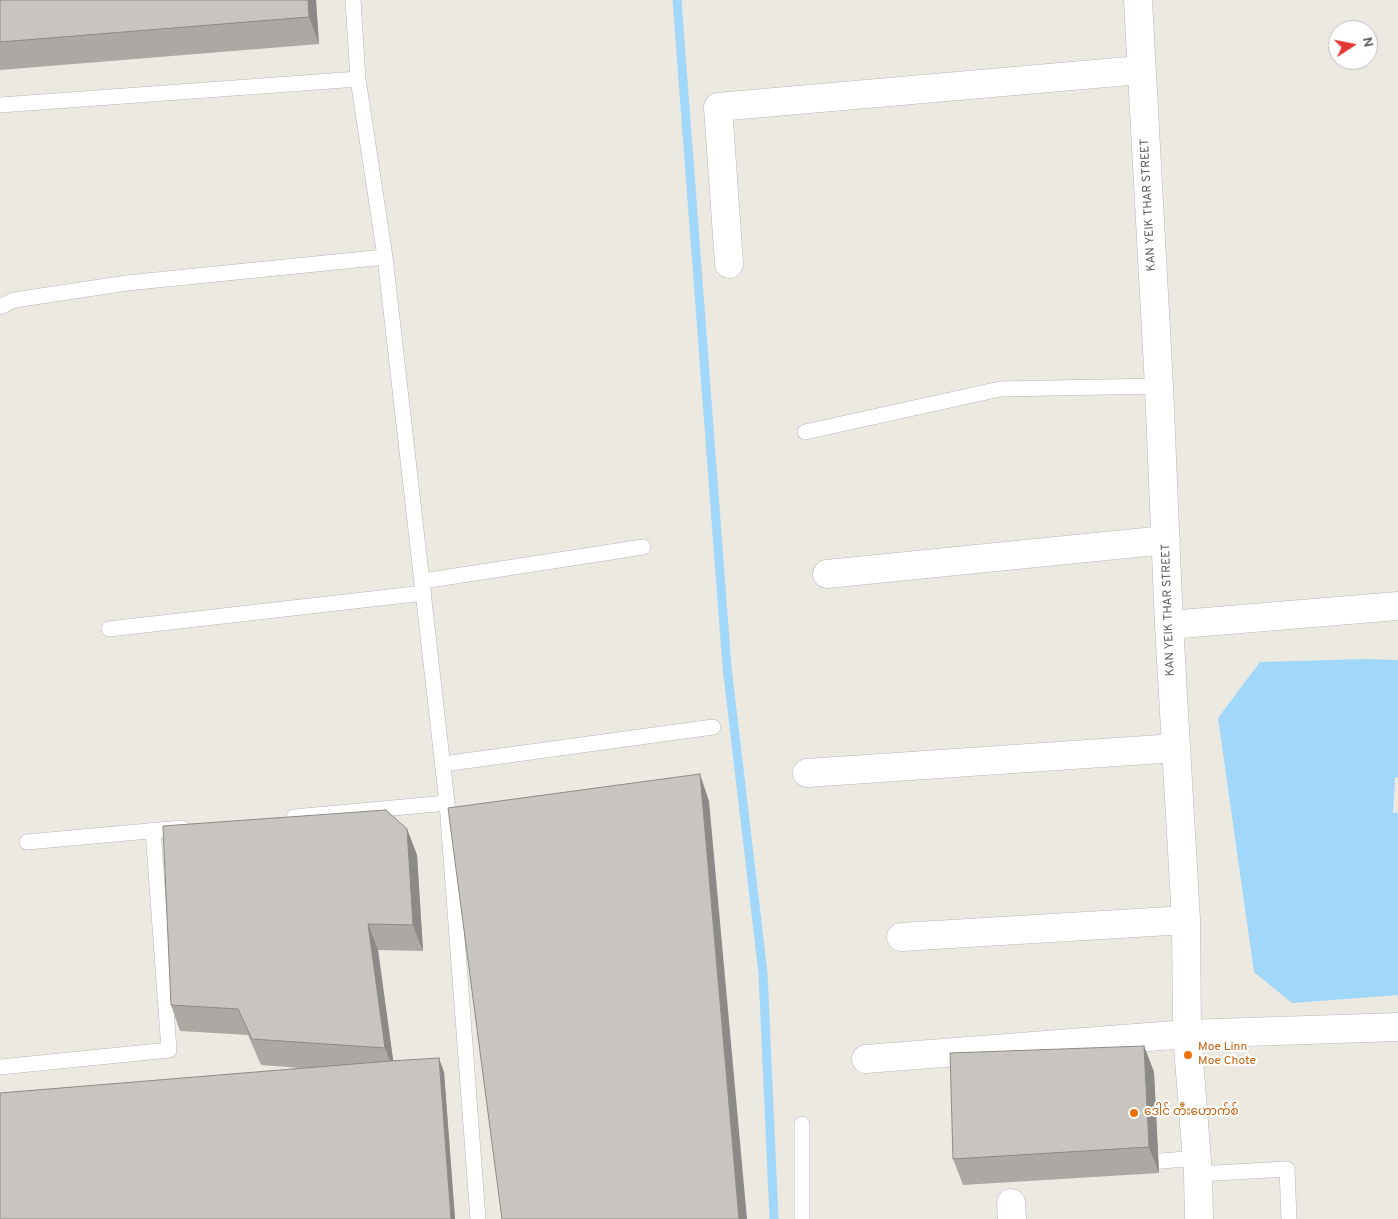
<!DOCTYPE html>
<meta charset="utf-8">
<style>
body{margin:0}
#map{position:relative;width:1398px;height:1219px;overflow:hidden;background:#ece9e0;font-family:Overpass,sans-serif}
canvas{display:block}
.north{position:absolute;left:1328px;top:20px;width:50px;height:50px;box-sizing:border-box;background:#fff;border:1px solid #bdbec0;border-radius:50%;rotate:79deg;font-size:14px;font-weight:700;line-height:20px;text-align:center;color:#595d61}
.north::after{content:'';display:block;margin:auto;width:18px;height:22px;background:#e13931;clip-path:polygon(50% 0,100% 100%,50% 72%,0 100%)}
</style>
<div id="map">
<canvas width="1398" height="1219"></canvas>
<div class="north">N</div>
</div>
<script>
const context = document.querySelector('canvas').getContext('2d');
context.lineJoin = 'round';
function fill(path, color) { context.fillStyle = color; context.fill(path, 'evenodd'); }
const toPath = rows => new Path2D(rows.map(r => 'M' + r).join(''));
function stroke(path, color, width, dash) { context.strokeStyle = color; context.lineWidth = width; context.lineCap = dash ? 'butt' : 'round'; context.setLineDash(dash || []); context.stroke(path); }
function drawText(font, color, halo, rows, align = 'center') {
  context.font = font + ' Overpass,"Noto Sans Myanmar",sans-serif'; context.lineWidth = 4; context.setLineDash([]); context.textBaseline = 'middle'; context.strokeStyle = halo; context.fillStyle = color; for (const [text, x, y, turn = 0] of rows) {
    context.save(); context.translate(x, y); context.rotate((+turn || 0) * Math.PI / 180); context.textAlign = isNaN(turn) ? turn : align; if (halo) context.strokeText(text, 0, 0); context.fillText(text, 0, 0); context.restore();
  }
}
fill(toPath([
 [1367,659,1398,660,1398,777,1395,778,1393,813,1398,813,1398,995,1292,1003,1254,972,1218,718,1260,662]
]), '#a1d7fb');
stroke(toPath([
 [677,0,727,667,763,973,774,1219]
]), '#a1d7fb', 9);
const lane = toPath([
 [353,0,358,79,385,257,447,803,478,1219],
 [0,105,358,79],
 [0,307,14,300,127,283,385,257],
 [805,432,1000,389,1159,386],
 [423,581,643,547],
 [109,629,424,593],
 [443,764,713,727],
 [294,817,447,803],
 [27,842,182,828],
 [0,1067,169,1050,153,830],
 [802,1124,802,1219],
 [1138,1163,1197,1158],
 [1198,1174,1287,1169,1289,1219]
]);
const street = toPath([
 [1138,0,1159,386,1169,625,1186,920,1187,1034,1198,1174,1199,1219],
 [729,264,718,107,1140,70],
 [827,574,1166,540],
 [1169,625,1398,606],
 [807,773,1176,748],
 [901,937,1186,920],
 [866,1059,1187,1034,1398,1027],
 [1011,1203,1012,1219]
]);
stroke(lane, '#b3b7bb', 16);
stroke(street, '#b3b7bb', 29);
stroke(lane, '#fff', 15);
stroke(street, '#fff', 28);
fill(toPath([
 [0,0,316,0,319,44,0,70],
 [407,829,417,855,423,951,378,950,393,1060,444,1072,455,1219,0,1219,300,1068,261,1065,248,1035,180,1031,171,1005],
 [1144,1046,1154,1072,1159,1173,963,1185,953,1159]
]), '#aca9a5');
fill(toPath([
 [308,0,316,0,319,44,309,17],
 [700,774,709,801,747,1219,739,1219],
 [407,829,417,855,423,951,413,925],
 [368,924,378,950,395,1074,385,1048],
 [1144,1046,1154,1072,1159,1173,1149,1147],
 [439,1058,444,1072,455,1219,451,1219]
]), '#8c8a86');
const building = toPath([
 [0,0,308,0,309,17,0,42,0,0],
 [700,774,739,1219,502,1219,448,808,700,774],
 [386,810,407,829,413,925,368,924,385,1048,252,1039,238,1009,171,1005,163,826,386,810],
 [1144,1046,1149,1147,953,1159,950,1053,1144,1046],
 [439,1058,451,1219,0,1219,0,1093,390,1061,439,1058]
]);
fill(building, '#c8c5c0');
stroke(building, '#8c8a86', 1);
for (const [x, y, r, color] of [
 [1188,1055,5,"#e8710a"],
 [1134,1113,5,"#e8710a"]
]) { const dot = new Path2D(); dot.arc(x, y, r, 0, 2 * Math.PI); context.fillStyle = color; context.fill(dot); stroke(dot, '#fff', 2); }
drawText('12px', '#595d61', '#fff', [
 ["KAN YEIK THAR STREET",1149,205,-93],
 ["KAN YEIK THAR STREET",1169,610,-92]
]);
drawText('12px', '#c56008', '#fff', [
 ["Moe Linn",1198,1048],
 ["Moe Chote",1198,1062],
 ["ဒေါင် တီးဟောက်စ်",1144,1113]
], 'left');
</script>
